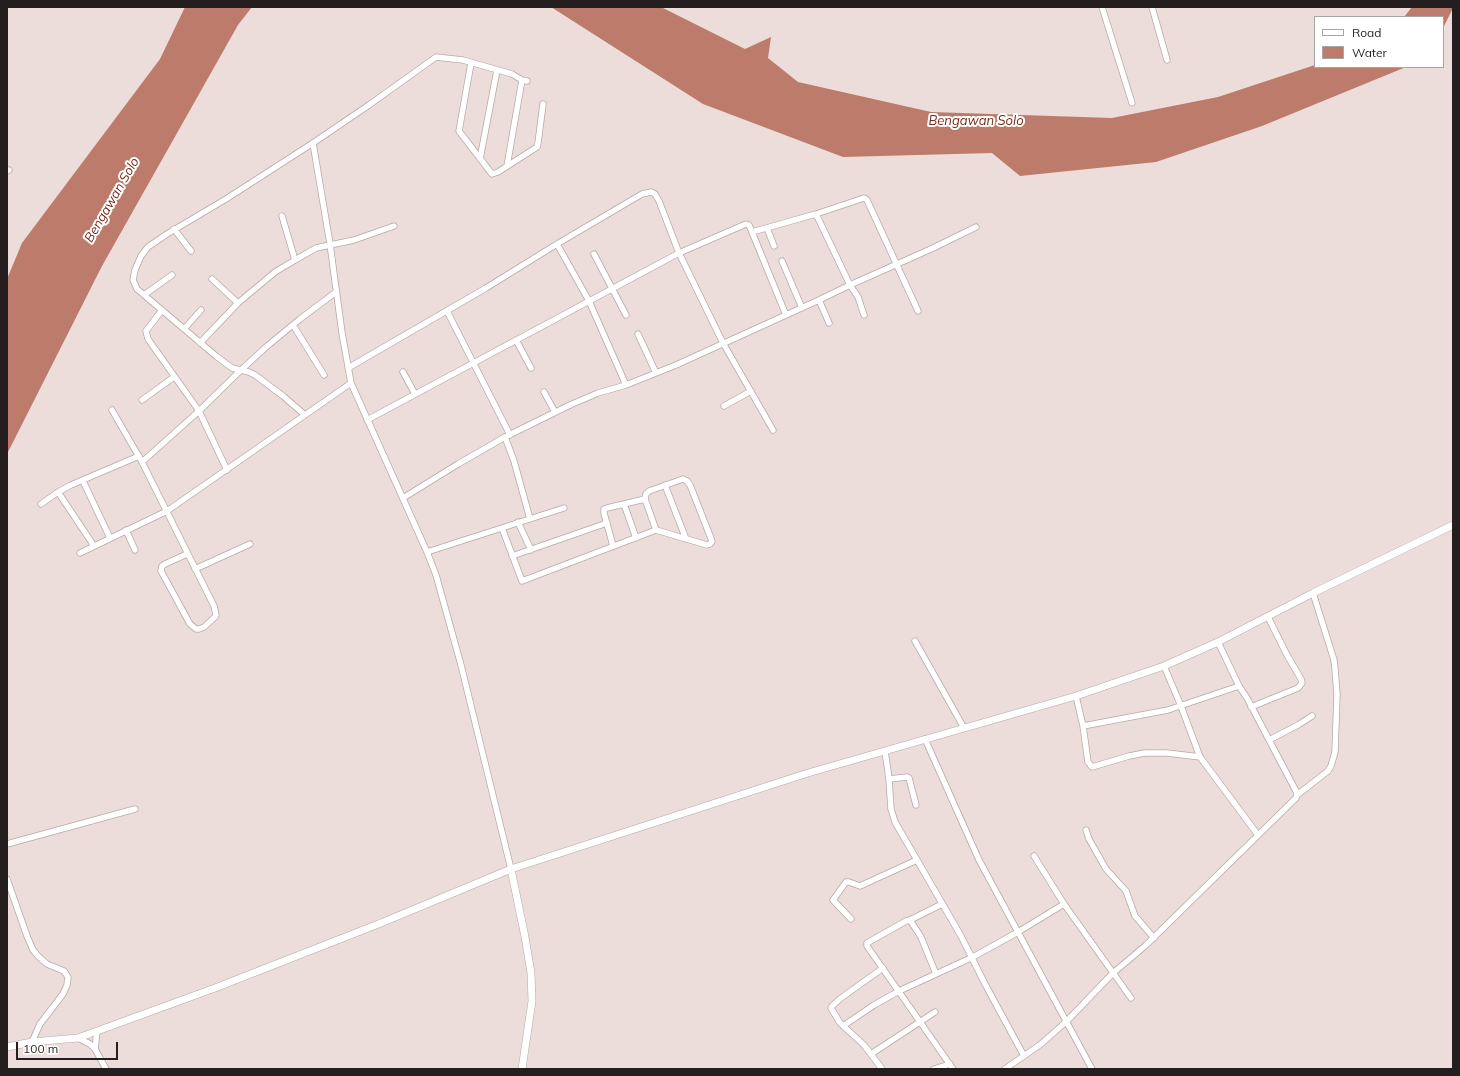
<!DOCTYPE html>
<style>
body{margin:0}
#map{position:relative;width:1460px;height:1076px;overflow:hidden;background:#ecddda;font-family:Mulish,sans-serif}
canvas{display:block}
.frame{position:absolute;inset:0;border:8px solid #241f1e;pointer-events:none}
.legend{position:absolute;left:1314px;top:16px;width:130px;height:52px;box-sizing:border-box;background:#fff;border:1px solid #a7a5a5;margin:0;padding:5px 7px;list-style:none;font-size:12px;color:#241f1e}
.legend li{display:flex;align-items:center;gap:8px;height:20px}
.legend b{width:20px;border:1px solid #a7a5a5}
.scale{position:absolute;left:16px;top:1042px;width:102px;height:18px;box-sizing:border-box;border:2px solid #241f1e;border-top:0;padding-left:5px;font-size:12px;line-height:14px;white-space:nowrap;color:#241f1e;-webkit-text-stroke:3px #fff;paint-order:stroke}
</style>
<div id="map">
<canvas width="1460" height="1076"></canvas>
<div class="frame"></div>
<ul class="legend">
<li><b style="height:5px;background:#fff"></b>Road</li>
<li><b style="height:11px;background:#bc7b6b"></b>Water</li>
</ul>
<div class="scale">100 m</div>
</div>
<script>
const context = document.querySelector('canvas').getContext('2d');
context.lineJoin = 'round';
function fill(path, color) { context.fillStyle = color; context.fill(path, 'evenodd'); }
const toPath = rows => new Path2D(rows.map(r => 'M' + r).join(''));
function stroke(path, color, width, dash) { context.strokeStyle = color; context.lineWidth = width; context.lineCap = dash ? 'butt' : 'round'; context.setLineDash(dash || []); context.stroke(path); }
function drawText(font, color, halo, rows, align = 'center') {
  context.font = font + ' Mulish,sans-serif'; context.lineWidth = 4; context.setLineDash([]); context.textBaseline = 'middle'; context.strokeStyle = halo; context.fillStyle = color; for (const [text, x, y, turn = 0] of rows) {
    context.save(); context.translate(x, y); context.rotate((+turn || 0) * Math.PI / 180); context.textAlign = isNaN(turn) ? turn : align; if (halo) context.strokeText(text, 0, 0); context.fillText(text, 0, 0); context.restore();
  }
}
fill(toPath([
 [185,7,252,7,238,25,102,266,7,454,7,279,22,243,160,59],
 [551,7,661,7,745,49,771,37,768,58,798,82,931,112,1112,118,1218,97,1315,65,1315,67,1406,67,1262,126,1156,162,1020,176,992,153,843,157,703,104],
 [1412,7,1453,7,1453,8,1443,28,1443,17,1404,17]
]), '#bc7b6b');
const minor = toPath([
 [1102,7,1132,103],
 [1152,7,1167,60],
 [471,63,459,131,492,174,498,172,537,147,538,143,543,104],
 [313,143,330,244,342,333,351,383,427,552,436,575,461,665,511,869],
 [480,159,497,70],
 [507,166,522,80],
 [7,171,9,170],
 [816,214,850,285,858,297,864,315],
 [282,216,295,260],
 [767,228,774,246],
 [174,229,191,251],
 [752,232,816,214,864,198,867,200,918,311],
 [557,244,589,301,626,385],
 [594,254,626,315],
 [782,261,802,308],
 [212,279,238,303],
 [144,295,172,275],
 [819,300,829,323],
 [162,310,146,331,148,339,199,411,227,470],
 [447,311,510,435],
 [293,325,324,375],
 [184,329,201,310],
 [638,334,656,373],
 [516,340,531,368],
 [200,343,238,303,275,272,290,263,316,248,354,240,394,226],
 [348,368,486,288,557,244,642,194,651,192,655,194,659,201,679,253,723,343,773,430],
 [403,372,415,394],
 [544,392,555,412],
 [142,400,174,377],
 [724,406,751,391],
 [112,410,142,462,214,606,216,615,215,617,204,627,199,629,196,629,190,624,161,571,162,566,165,564,187,554],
 [305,415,283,396,255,375,249,372,232,368,216,356,137,289,133,280,135,270,141,256,148,247,167,234,226,199,313,143,369,105,436,57,463,60,512,74,522,80,527,81],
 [367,420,679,253,746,224,749,225,752,232,786,315],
 [505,437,514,461,530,519],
 [142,462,199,411,241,370,266,347,300,319,336,292],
 [83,481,110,538],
 [665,485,686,539],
 [58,492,94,546],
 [403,498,458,464,505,437,570,405,598,393,626,385,676,365,819,300,850,285,931,249,976,227],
 [41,504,58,492,71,485,139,456],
 [624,504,636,538],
 [518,522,531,550],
 [502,528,522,581,656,530,707,545,710,544,712,541,690,485,687,481,683,479,649,491,646,494,645,499,656,530],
 [126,530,135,550],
 [613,546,604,513,604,509,607,508,645,499],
 [427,552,564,508],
 [80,553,167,511,351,383],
 [512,556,607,523],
 [195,569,250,544],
 [915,641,964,728],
 [1164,666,1181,706,1200,757,1258,835],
 [1076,696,1083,726,1088,762,1092,767,1129,756,1145,753,1167,753,1200,757],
 [1251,707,1298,688,1302,683,1301,679,1287,655,1268,617],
 [1083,726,1168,710,1239,686],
 [925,739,979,860,1092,1069],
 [1269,740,1298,725,1312,716],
 [885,751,889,779,891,809,895,822,961,936,985,984,1024,1056],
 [889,779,907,777,909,778,916,805],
 [1297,795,1328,771,1331,766,1335,752,1337,694,1335,669,1334,660,1313,593],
 [1086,830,1089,839,1106,869,1126,891,1135,916,1154,938],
 [7,844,135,809],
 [1034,856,1064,904,1131,998],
 [7,879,27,936,33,950,38,956,47,964,64,971,68,977,67,985,63,994,40,1024,32,1042],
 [851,919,833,900,846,882,849,882,860,886,917,860],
 [910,920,942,904],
 [936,974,921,937,910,920,906,921,867,943,867,946,953,1069],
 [843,1026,874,1005,899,991,973,957,1018,932,1064,904],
 [78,1038,90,1044,95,1049,106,1069],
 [95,1049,97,1031],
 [871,1054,935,1012],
 [882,1069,864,1045,840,1023,831,1008,832,1006,841,998,883,968],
 [934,1069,950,1064],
 [1005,1069,1041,1044,1067,1021,1113,973,1145,946,1296,798,1297,795,1296,791,1247,698,1239,686,1218,642]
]);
const tertiary = toPath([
 [511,869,525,937,531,973,532,1001,522,1069],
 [7,1047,32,1042,78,1038,215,988,381,923,511,869,808,773,1076,696,1164,666,1218,642,1313,593,1453,525]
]);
stroke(minor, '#b7a9a6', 7);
stroke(tertiary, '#b7a9a6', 8);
stroke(minor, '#fff', 5.5);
stroke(tertiary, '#fff', 7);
drawText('italic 13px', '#772814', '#fff', [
 ["Bengawan Solo",976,121],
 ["Bengawan Solo",112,200,-60]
]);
</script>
